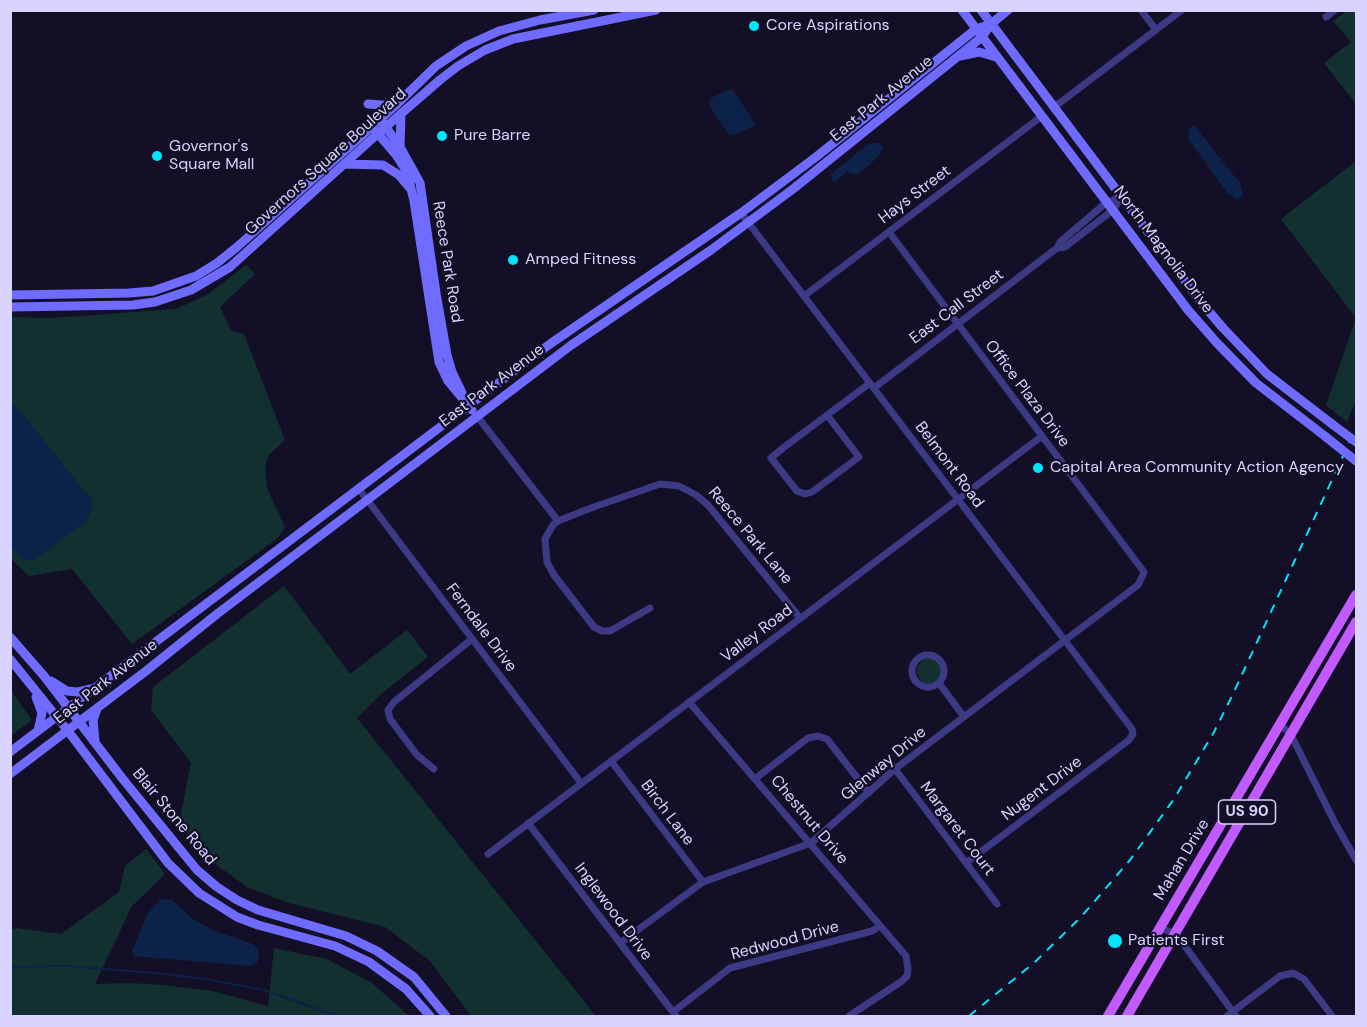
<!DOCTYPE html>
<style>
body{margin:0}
#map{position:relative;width:1367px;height:1027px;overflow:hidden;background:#130f26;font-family:"DM Sans",sans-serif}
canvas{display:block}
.frame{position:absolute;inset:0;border:12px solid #d9d4ff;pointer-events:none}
</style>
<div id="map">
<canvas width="1367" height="1027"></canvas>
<div class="frame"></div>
</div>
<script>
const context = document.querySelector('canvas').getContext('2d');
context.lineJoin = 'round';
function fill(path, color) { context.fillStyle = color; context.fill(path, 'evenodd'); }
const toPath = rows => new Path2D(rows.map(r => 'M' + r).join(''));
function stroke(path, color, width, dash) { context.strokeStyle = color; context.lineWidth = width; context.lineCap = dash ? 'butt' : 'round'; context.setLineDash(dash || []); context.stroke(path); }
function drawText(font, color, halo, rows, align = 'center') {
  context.font = font + ' "DM Sans",sans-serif'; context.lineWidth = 4.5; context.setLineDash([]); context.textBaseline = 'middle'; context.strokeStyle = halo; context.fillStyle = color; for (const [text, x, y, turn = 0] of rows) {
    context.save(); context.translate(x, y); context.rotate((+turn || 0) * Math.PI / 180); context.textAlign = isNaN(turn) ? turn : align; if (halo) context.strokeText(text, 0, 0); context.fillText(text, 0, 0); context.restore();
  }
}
fill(toPath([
 [1347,11,1356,11,1356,104,1324,63,1351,42,1333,21],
 [1356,161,1356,400,1347,422,1326,405,1356,318,1281,219],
 [246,265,255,274,220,307,231,331,244,334,285,440,268,456,265,469,267,488,285,527,278,538,132,644,72,569,29,576,11,559,10,317,52,318,176,309,207,295],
 [284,586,350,674,407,630,428,657,381,694,357,718,596,1016,471,1016,430,961,385,927,286,902,247,887,207,858,179,824,191,763,151,710,153,687],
 '917 671a13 13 0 1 1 26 0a13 13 0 1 1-26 0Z',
 [11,691,32,720,11,736],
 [146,849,165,874,132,906,95,984,130,983,163,985,213,991,268,1006,274,948,327,959,372,983,409,1016,11,1016,11,930,16,928,61,934,119,892,125,866]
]), '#12302f');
fill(toPath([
 [730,89,734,91,755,124,752,127,733,135,728,133,710,107,709,101,711,98],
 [1194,125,1240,183,1243,195,1241,197,1237,199,1228,194,1189,140,1188,130],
 [874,143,879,143,883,147,882,151,870,165,857,174,851,174,847,171,835,182,832,181,831,174,867,145],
 [11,404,17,407,91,499,93,507,86,522,35,559,26,561,20,558,11,545],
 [161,899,172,900,193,919,215,931,253,944,259,950,258,962,251,966,133,956,132,951,148,913]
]), '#0c2248');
stroke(toPath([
 [10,967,66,966,167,974,211,980,264,990,337,1016]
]), '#0c2248', 2);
stroke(toPath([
 [1141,10,1156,30],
 [1326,17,1335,10],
 [1053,108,1182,10],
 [741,213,1132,729,1133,734,1129,740,966,863],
 [1057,248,1065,247,1113,210,1122,197],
 [804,296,1042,116],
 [874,388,1057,248,1060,242,1107,202,1122,197],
 [827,415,859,457,812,492,805,494,797,491,771,458,783,448,870,383],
 [477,416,558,521],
 [359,489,581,783],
 [650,608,610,631,602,631,594,627,554,575,547,562,545,539,553,525,558,521,591,508,660,484,679,486,696,495,708,505,800,618],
 '912 671a16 16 0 1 1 32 0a16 16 0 1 1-32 0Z',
 [939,683,964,717],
 [689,702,906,956,908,969,907,976,902,981,849,1016],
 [1280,724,1291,735,1335,823,1356,860],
 [611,761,703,882],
 [434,769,417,755,390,719,388,710,394,702,472,639],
 [895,769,997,904],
 [756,778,808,738,818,736,827,739,869,793],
 [528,823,676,1016],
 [488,854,1042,436],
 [1160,928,1176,934,1236,1016],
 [620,943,703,882,811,843,895,769,1138,585,1142,577,1144,572,889,232],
 [673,1012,730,968,872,931,880,926],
 [1227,1016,1280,976,1293,973,1304,979,1332,1016]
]), '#3d3a85', 7);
stroke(toPath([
 [962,10,1188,310,1217,343,1256,383,1326,437],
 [981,10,1200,301,1223,328,1267,374,1332,424],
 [960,56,979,52,996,57],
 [368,104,395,106],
 [383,123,400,147,420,183,436,293,447,355,452,372,462,393],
 [375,130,397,156,407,172,414,201,439,362,448,381,472,410],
 [400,147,401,114],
 [344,164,383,165,399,175,410,188],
 [10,295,129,293,153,291,196,276,217,263,237,247,395,106,436,66,466,46,499,31,540,20,594,10],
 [10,307,133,305,155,302,191,290,230,267,373,138,441,79,458,66,485,50,513,39,656,10],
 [10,637,44,676,122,778,197,870,217,887,237,900,258,910,346,936,377,951,414,977,446,1016],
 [10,659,68,731,168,863,199,893,237,917,258,925,335,946,369,962,406,989,430,1016],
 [51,681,67,691,78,692,91,689],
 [36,697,42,713,38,731],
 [95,742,93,720,97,709],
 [10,752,550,344,741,213,816,157,976,29,991,24,1008,10],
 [10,774,146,671,217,614,570,346,711,250,793,189,982,37,991,24]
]), '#6f6bff', 9);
stroke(toPath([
 [1108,1016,1356,595],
 [1127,1016,1356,622]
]), '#c25bff', 10);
stroke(toPath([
 [969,1016,1035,962,1081,917,1130,860,1174,799,1214,732,1233,694,1356,428]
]), '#00e5ff', 2, [9, 8]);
stroke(toPath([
 [1332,424,1356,442],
 [1326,437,1356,461]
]), '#6f6bff', 9);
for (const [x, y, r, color] of [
 [754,26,6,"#00e5ff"],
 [442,136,6,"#00e5ff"],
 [157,156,6,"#00e5ff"],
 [513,260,6,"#00e5ff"],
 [1038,468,6,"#00e5ff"],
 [1115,941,8,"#00e5ff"]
]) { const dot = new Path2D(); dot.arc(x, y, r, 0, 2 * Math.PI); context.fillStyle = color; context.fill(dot); stroke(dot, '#130f26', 2); }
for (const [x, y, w] of [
 [1247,812,57]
]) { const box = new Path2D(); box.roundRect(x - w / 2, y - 12, w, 24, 4.5); context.fillStyle = '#130f26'; context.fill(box); stroke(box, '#d9d4ff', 1.5); }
drawText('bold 15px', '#d9d4ff', null, [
 ["US 90",1247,812]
]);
drawText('16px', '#d9d4ff', '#130f26', [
 ["Core Aspirations",766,26],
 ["Pure Barre",454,136],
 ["Governor's",169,147],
 ["Square Mall",169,165],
 ["Amped Fitness",525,260],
 ["Capital Area Community Action Agency",1050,468],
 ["Patients First",1128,941]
], 'left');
drawText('16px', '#d9d4ff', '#130f26', [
 ["East Park Avenue",882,99,-39],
 ["Governors Square Boulevard",326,162,-42],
 ["Hays Street",915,195,-37],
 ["North Magnolia Drive",1163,250,53],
 ["Reece Park Road",447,262,81],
 ["East Call Street",957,307,-37],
 ["East Park Avenue",492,386,-37],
 ["Office Plaza Drive",1027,394,53],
 ["Belmont Road",949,465,53],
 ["Reece Park Lane",750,536,50],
 ["Ferndale Drive",481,628,53],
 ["Valley Road",757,634,-37],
 ["East Park Avenue",106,682,-38],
 ["Glenway Drive",884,764,-40],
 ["Nugent Drive",1042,789,-37],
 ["Birch Lane",667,813,53],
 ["Blair Stone Road",174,817,50],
 ["Chestnut Drive",809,820,50],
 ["Margaret Court",957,829,53],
 ["Mahan Drive",1182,860,-59],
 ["Inglewood Drive",613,912,53],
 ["Redwood Drive",785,941,-15]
]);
</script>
